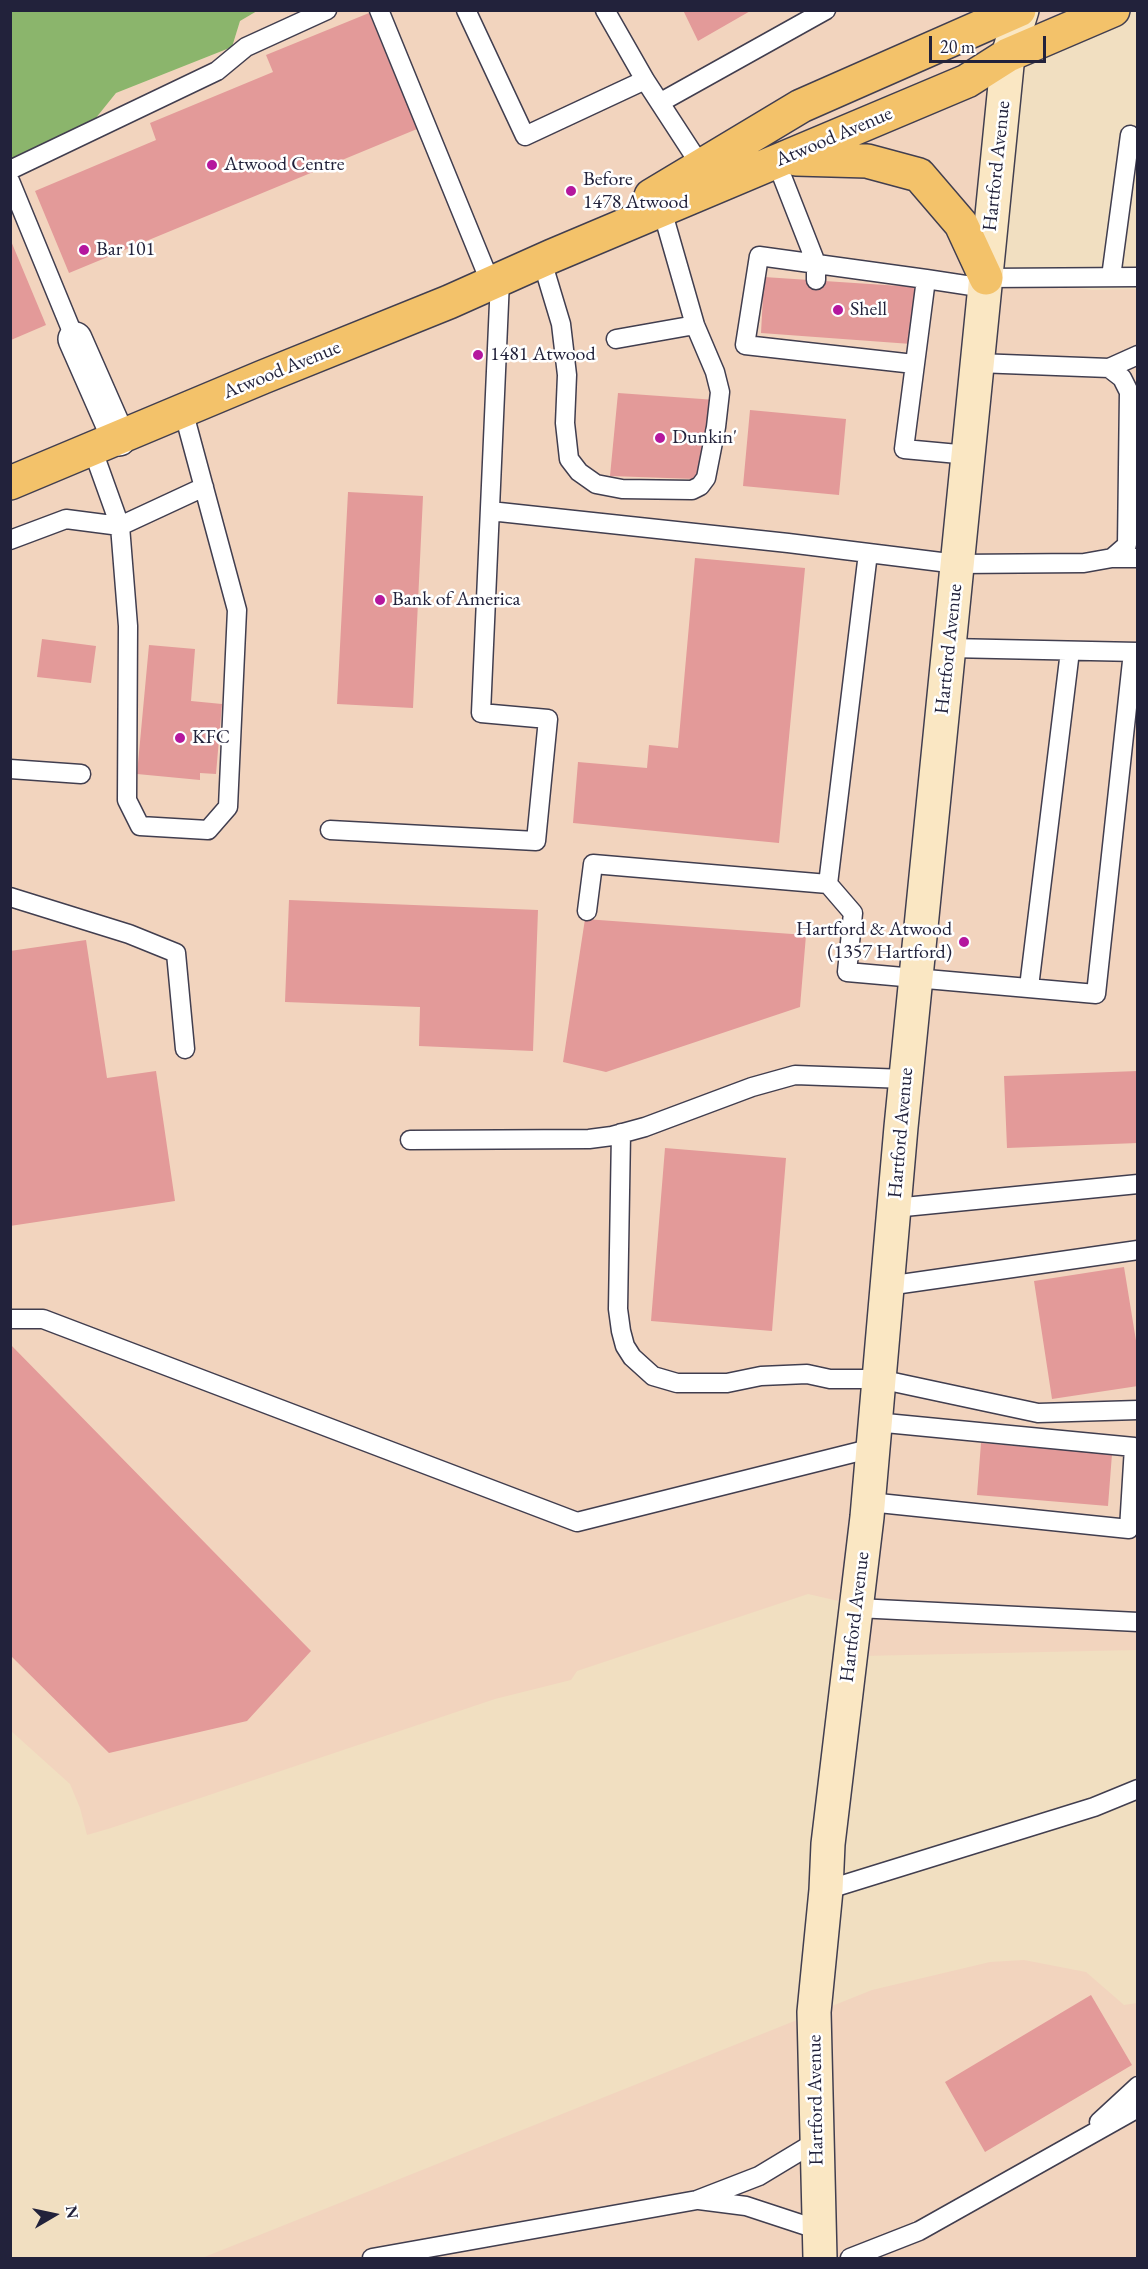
<!DOCTYPE html>
<style>
body{margin:0}
#map{position:relative;width:1148px;height:2269px;overflow:hidden;background:#f1dfc1;font-family:"EB Garamond",serif}
canvas{display:block}
.frame{position:absolute;inset:0;border:12px solid #22223b;pointer-events:none}
.north{position:absolute;left:24px;top:2185px;width:60px;height:60px;-webkit-text-stroke:4px #fff;paint-order:stroke;rotate:81deg;font-size:16px;font-weight:700;line-height:24px;text-align:center;color:#22223b}
.north::after{content:'';display:block;margin:auto;width:21px;height:27px;background:#22223b;clip-path:polygon(50% 0,100% 100%,50% 72%,0 100%)}
.scale{position:absolute;left:929px;top:36px;width:117px;height:27px;box-sizing:border-box;border:3px solid #22223b;border-top:0;padding-left:8px;font-size:18px;line-height:21px;white-space:nowrap;color:#22223b;-webkit-text-stroke:4px #fff;paint-order:stroke}
</style>
<div id="map">
<canvas width="1148" height="2269"></canvas>
<div class="frame"></div>
<div class="north">N</div>
<div class="scale">20 m</div>
</div>
<script>
const context = document.querySelector('canvas').getContext('2d');
context.lineJoin = 'round';
function fill(path, color) { context.fillStyle = color; context.fill(path, 'evenodd'); }
const toPath = rows => new Path2D(rows.map(r => 'M' + r).join(''));
function stroke(path, color, width, dash) { context.strokeStyle = color; context.lineWidth = width; context.lineCap = dash ? 'butt' : 'round'; context.setLineDash(dash || []); context.stroke(path); }
function drawText(font, color, halo, rows, align = 'center') {
  context.font = font + ' "EB Garamond",serif'; context.lineWidth = 5; context.setLineDash([]); context.textBaseline = 'middle'; context.strokeStyle = halo; context.fillStyle = color; for (const [text, x, y, turn = 0] of rows) {
    context.save(); context.translate(x, y); context.rotate((+turn || 0) * Math.PI / 180); context.textAlign = isNaN(turn) ? turn : align; if (halo) context.strokeText(text, 0, 0); context.fillText(text, 0, 0); context.restore();
  }
}
fill(toPath([
 [257,11,1071,11,1021,37,998,275,1092,290,1137,289,1137,1650,861,1656,856,1605,808,1594,577,1671,571,1680,495,1699,111,1828,87,1835,80,1808,70,1784,10,1730,10,164,86,129,116,93,232,47,240,21],
 [1024,1960,1086,1972,1124,2005,1137,2003,1137,2258,202,2258,872,1990,990,1962]
]), '#f2d4be');
fill(toPath([
 [10,11,257,11,240,21,232,47,116,93,87,129,11,164]
]), '#8bb56c');
fill(toPath([
 [683,10,752,10,698,41],
 [369,13,417,129,69,273,35,191,156,140,150,123,273,72,266,55],
 [11,241,46,325,11,340],
 [764,277,915,287,911,344,761,333],
 [618,393,716,400,696,479,610,476],
 [750,410,846,419,839,495,743,486],
 [348,492,423,496,413,708,337,704],
 [695,558,805,568,779,843,573,823,578,762,647,768,649,745,678,748],
 [42,639,96,646,91,683,37,677],
 [149,645,195,649,191,701,222,704,216,774,200,773,200,780,137,774],
 [289,900,538,910,533,1051,419,1046,420,1007,285,1002],
 [585,919,806,935,800,1007,606,1072,563,1062],
 [86,940,107,1078,156,1071,175,1201,10,1226,10,951],
 [1138,1071,1138,1143,1007,1148,1004,1076],
 [665,1148,786,1158,772,1331,651,1321],
 [1124,1267,1138,1353,1138,1386,1052,1399,1034,1281],
 [10,1344,311,1651,247,1721,109,1753,10,1655],
 [981,1443,1112,1454,1108,1506,977,1495],
 [1091,1995,1132,2065,985,2152,945,2082]
]), '#e39a99');
const lane = toPath([
 [379,10,491,284],
 [466,10,525,136,645,80],
 [605,10,645,80,701,166],
 [661,102,826,10],
 [776,161,816,263,816,280],
 [10,170,217,71,246,47,327,10],
 [10,181,75,339],
 [542,261,561,324,567,375,565,423,569,459,579,472,596,484,622,489,692,490,700,486,706,478,716,427,720,392,715,372,695,325,662,210],
 [1111,277,1130,135],
 [986,278,1138,277],
 [616,339,695,325],
 [914,364,745,345,759,256,926,279],
 [1109,368,1138,355],
 [92,448,120,526,128,626,127,800,140,826,208,830,228,807,237,610,183,410],
 [969,455,904,449,926,279,985,288],
 [490,511,788,543,957,564,1084,563,1112,558,1127,545,1129,392,1122,378,1109,368,977,363],
 [10,540,66,519,120,526,204,487],
 [1112,558,1138,558],
 [949,648,1138,652],
 [10,769,81,774],
 [330,830,536,841,548,719,481,713,500,280],
 [828,884,868,553],
 [10,897,129,934,176,953,185,1049],
 [587,911,593,864,828,884,853,913,847,972,1096,994,1133,652],
 [1029,987,1070,651],
 [621,1133,618,1309,621,1331,625,1346,632,1357,653,1376,677,1383,727,1383,761,1376,807,1374,830,1379,879,1379,1038,1413,1138,1410],
 [410,1140,589,1139,612,1136,645,1127,752,1087,795,1075,906,1079],
 [894,1208,1138,1184],
 [887,1286,1138,1250],
 [10,1319,43,1319,577,1522,873,1448],
 [869,1502,1129,1529,1134,1447,875,1422],
 [857,1608,1138,1622],
 [826,1890,1094,1807,1138,1789],
 [1099,2122,1138,2086],
 [699,2200,746,2206,819,2230],
 [372,2258,697,2200,759,2176,817,2141],
 [850,2258,919,2231,1138,2108]
]);
const street = toPath([
 [75,339,119,439]
]);
const secondary = toPath([
 [820,2258,814,2012,826,1890,828,1844,867,1517,901,1127,1008,55,1022,10]
]);
const primary = toPath([
 [796,159,867,161,919,175,961,224,986,278],
 [651,196,801,106,1019,10],
 [10,483,263,377,449,302,552,256,967,81,1008,55,1113,10]
]);
stroke(lane, '#413e4f', 21);
stroke(street, '#413e4f', 36);
stroke(secondary, '#413e4f', 36);
stroke(primary, '#413e4f', 36);
stroke(lane, '#fff', 18);
stroke(street, '#fff', 33);
stroke(secondary, '#fae7c3', 33);
stroke(primary, '#f3c26a', 33);
for (const [x, y, r, color] of [
 [212,165,6,"#b5179e"],
 [571,191,6,"#b5179e"],
 [84,250,6,"#b5179e"],
 [838,310,6,"#b5179e"],
 [478,355,6,"#b5179e"],
 [660,438,6,"#b5179e"],
 [380,600,6,"#b5179e"],
 [180,738,6,"#b5179e"],
 [964,942,6,"#b5179e"]
]) { const dot = new Path2D(); dot.arc(x, y, r, 0, 2 * Math.PI); context.fillStyle = color; context.fill(dot); stroke(dot, '#fff', 2); }
drawText('20px', '#22223b', '#fff', [
 ["Atwood Avenue",834,137,-23],
 ["Hartford Avenue",997,166,-84],
 ["Atwood Avenue",282,370,-22],
 ["Hartford Avenue",949,649,-84],
 ["Hartford Avenue",901,1133,-85],
 ["Hartford Avenue",855,1617,-83],
 ["Hartford Avenue",816,2100,-91]
]);
drawText('20px', '#22223b', '#fff', [
 ["Atwood Centre",224,165],
 ["Before",583,180],
 ["1478 Atwood",583,203],
 ["Bar 101",96,250],
 ["Shell",850,310],
 ["1481 Atwood",490,355],
 ["Dunkin'",672,438],
 ["Bank of America",392,600],
 ["KFC",192,738],
 ["Hartford & Atwood",952,930,"right"],
 ["(1357 Hartford)",952,953,"right"]
], 'left');
</script>
